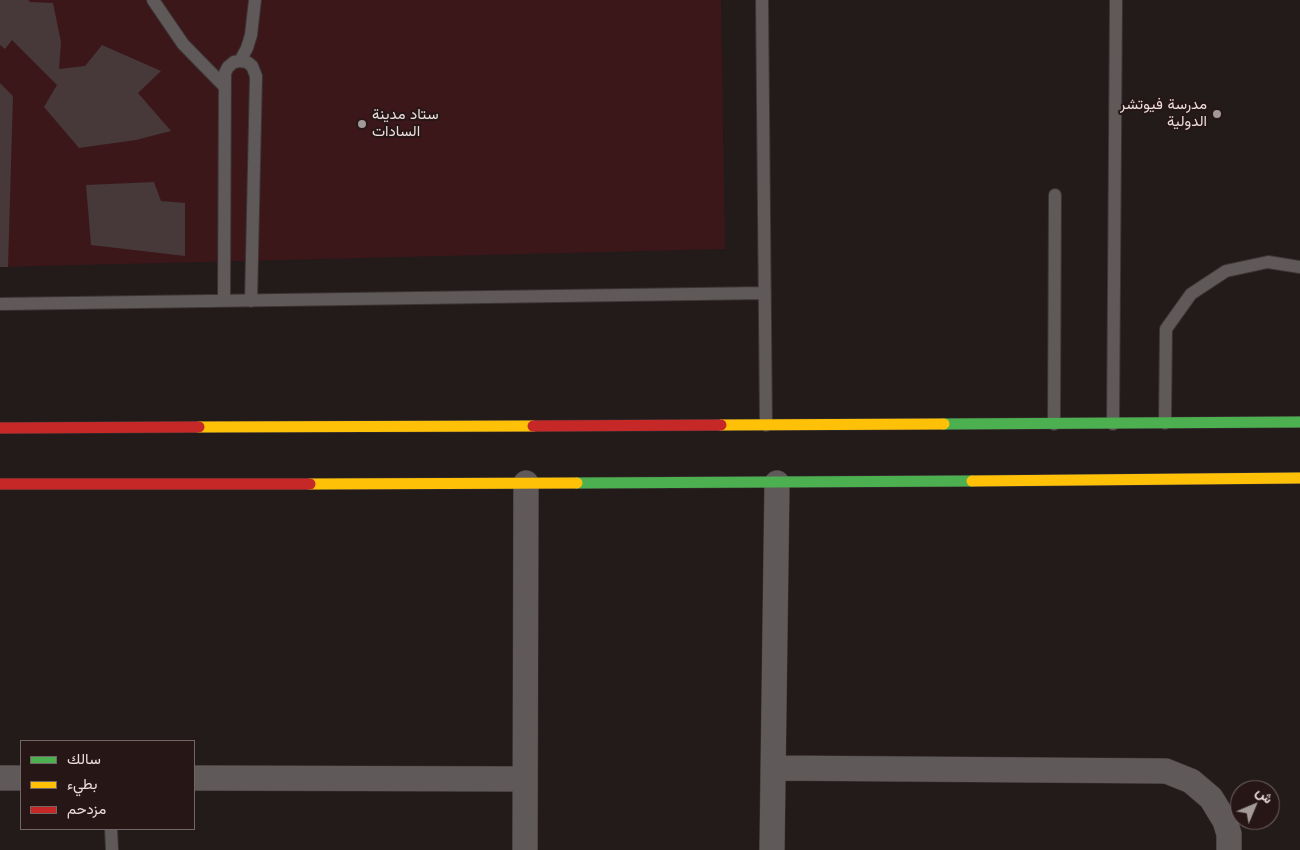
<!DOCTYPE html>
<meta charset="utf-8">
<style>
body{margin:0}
#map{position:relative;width:1300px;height:850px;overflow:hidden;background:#231a1a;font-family:Jost,Vazirmatn,sans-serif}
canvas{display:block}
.legend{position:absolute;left:20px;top:740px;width:175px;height:90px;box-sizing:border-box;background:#271616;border:1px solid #756666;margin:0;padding:6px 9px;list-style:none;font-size:15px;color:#eadedd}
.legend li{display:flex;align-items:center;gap:10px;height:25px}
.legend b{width:25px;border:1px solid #756666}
.north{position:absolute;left:1230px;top:780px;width:50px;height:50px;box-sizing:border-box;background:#271616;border:1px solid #756666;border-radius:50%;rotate:45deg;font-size:14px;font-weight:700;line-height:20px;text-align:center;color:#eadedd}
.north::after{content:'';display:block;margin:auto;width:18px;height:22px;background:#a49999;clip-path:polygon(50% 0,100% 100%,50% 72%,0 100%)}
</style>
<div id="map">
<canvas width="1300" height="850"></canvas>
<ul class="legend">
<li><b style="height:6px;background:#4caf50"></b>سالك</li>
<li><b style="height:6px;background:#ffc107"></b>بطيء</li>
<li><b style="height:6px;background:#c62828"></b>مزدحم</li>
</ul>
<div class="north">ش</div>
</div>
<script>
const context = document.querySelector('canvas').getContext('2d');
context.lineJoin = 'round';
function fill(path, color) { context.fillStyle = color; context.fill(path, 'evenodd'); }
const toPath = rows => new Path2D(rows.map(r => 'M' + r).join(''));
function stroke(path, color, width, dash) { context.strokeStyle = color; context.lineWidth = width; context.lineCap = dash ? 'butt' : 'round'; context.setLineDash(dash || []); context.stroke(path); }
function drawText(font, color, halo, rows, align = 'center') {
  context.font = font + ' Jost,Vazirmatn,sans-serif'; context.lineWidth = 4; context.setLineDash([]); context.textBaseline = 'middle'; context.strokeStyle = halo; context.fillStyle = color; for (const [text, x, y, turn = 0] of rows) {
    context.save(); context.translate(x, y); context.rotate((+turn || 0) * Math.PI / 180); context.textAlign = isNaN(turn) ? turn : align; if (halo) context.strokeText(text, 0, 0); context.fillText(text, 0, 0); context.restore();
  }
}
fill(toPath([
 [0,0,721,0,725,249,0,267]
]), '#3b171a');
fill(toPath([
 [0,0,28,0,30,2,53,3,61,42,59,69,85,66,102,45,161,71,138,93,171,131,136,140,79,148,44,107,57,85,12,40,5,49,0,45],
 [0,83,13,96,8,267,0,267],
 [154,182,161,201,185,203,185,256,91,245,86,185]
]), '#473839');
const lane = toPath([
 [153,0,183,44,225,87],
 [762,0,766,425],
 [240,61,247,48,251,35,255,0],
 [224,301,225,73,228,67,234,62,240,61,247,62,252,66,256,76,251,301],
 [0,304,765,293],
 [1165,423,1166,329,1191,294,1226,271,1268,262,1300,267],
 [1054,424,1055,195],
 [1113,424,1116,0],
 [111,829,112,850]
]);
const street = toPath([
 [773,768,1166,771,1191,781,1211,798,1225,821,1229,834,1229,850],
 [0,778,21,778],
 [194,778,525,779],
 [525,850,526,483],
 [772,850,777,483]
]);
const fast = toPath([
 [944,424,1300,422],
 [577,483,972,481]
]);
const slow = toPath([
 [721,425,944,424],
 [199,427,533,426],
 [972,481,1300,478],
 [310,484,577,483]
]);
const jam = toPath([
 [533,426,721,425],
 [0,428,199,427],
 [0,484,310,484]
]);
stroke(lane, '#3c3535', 14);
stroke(street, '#3c3535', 26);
stroke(fast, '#3c3535', 12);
stroke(slow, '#3c3535', 12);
stroke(jam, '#3c3535', 12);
stroke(lane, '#605959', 12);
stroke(street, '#605959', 25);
stroke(fast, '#4caf50', 11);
stroke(slow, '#ffc107', 11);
stroke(jam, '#c62828', 11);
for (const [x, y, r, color] of [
 [1217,114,5,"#a49999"],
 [362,124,5,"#a49999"]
]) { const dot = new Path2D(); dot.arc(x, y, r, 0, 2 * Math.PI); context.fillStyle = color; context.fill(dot); stroke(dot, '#271616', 2); }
drawText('15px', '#eadedd', '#271616', [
 ["مدرسة فيوتشر",1207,105],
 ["الدولية",1207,122],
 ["ستاد مدينة",372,115,"left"],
 ["السادات",372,132,"left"]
], 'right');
</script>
